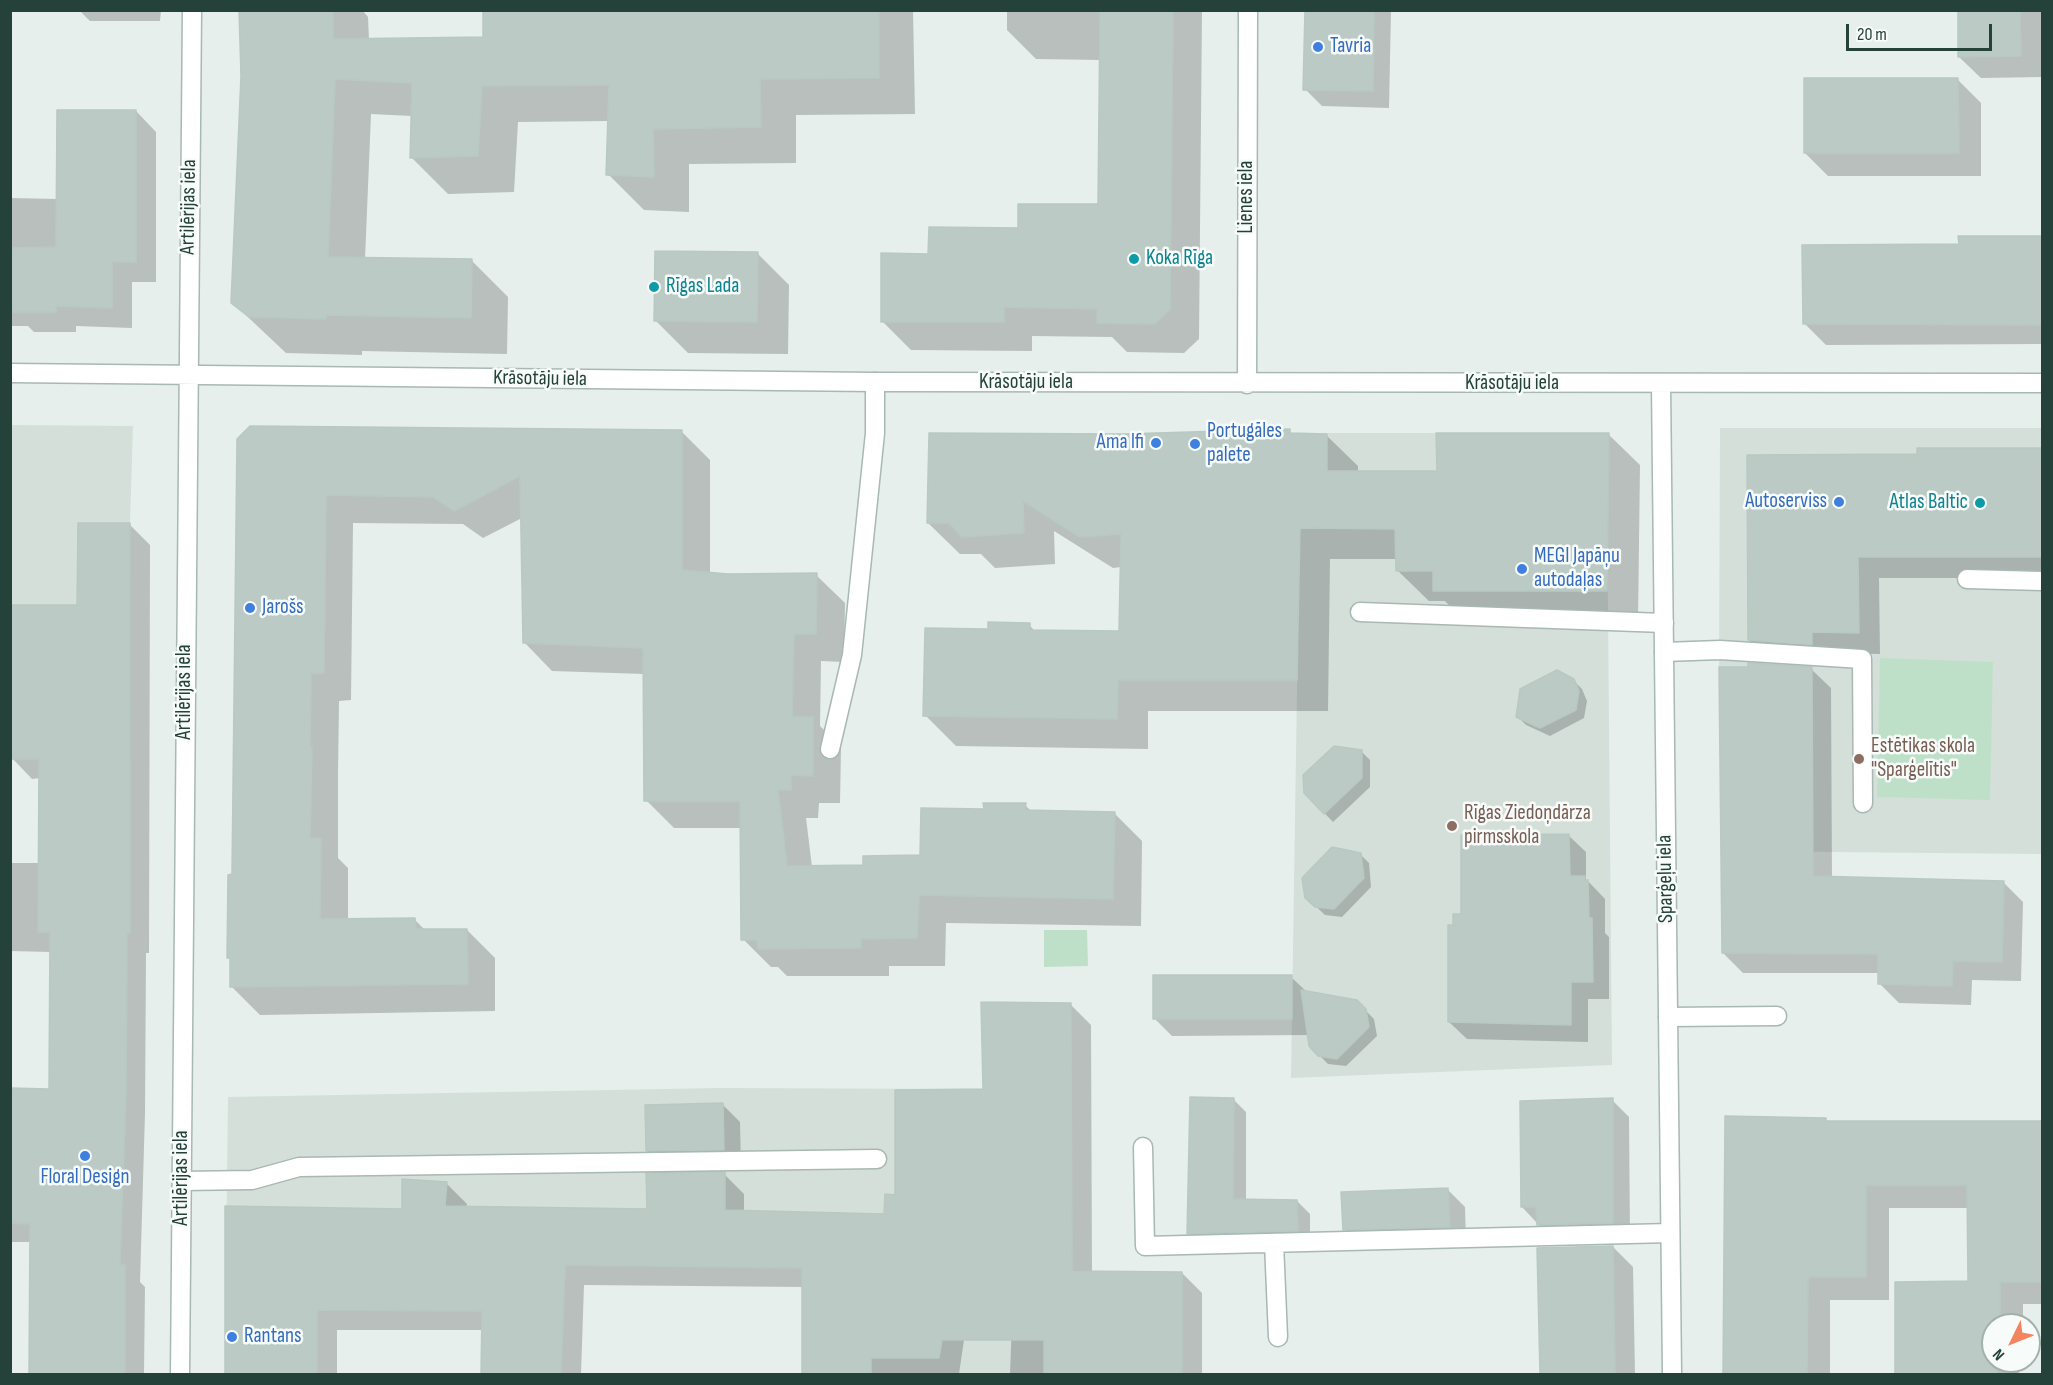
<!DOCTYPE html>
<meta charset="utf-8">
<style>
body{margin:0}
#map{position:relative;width:2053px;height:1385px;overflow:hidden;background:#e6efeb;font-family:"Sofia Sans Condensed",sans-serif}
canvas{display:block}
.frame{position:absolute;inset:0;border:12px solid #24423a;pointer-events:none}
.north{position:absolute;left:1981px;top:1313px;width:60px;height:60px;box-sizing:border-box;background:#f7fbf9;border:2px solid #a3b1ad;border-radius:50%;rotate:227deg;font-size:16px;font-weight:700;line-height:24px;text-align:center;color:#24423a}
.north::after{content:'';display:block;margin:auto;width:21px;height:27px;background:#f4845f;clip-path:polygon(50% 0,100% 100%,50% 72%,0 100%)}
.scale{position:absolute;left:1846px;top:24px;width:146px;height:27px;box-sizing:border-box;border:3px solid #24423a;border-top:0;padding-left:8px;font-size:18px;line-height:21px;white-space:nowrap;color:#24423a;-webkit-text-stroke:4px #f7fbf9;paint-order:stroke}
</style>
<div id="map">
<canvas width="2053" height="1385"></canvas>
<div class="frame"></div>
<div class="north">N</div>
<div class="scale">20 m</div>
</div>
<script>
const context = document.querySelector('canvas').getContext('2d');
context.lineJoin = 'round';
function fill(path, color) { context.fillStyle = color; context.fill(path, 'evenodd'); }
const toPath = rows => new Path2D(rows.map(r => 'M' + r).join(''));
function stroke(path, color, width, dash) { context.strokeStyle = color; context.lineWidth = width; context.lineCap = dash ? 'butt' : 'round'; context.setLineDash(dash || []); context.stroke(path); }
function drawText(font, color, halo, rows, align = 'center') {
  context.font = font + ' "Sofia Sans Condensed",sans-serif'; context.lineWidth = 5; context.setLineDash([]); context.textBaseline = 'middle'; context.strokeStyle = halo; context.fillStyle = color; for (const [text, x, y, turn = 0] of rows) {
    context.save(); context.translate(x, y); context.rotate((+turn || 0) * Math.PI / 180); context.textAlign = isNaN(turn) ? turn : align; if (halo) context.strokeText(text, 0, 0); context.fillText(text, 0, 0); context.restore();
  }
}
fill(toPath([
 [11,425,133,426,130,523,131,759,11,759],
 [1720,428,2042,428,2042,854,1722,851,1719,667],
 [1301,433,1488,433,1489,440,1556,440,1556,433,1609,433,1607,497,1612,1065,1291,1078],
 [720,1088,958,1089,957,1269,1182,1272,1182,1374,802,1374,802,1268,317,1263,226,1265,228,1097]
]), '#d4dfda');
fill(toPath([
 [1880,658,1993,662,1990,800,1877,797],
 [1044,930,1087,930,1088,966,1044,967]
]), '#bfe0c8');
fill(toPath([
 [10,10,161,10,160,21,90,21,81,12],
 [240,10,362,10,368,17,369,40,484,39,484,10,913,10,915,114,796,115,796,163,689,164,689,212,644,210,608,174,609,121,518,122,514,192,448,194,412,158,412,116,371,114,365,259,472,261,508,297,507,354,362,351,362,355,286,353,233,303,242,76],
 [1007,10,1202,10,1199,339,1184,353,1127,352,1112,337,1032,336,1032,351,911,350,882,321,929,255,1100,205,1101,60,1036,59,1007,30],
 [1306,10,1391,10,1389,108,1322,106,1305,89],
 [1959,10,2042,10,2042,77,1981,78,1959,57],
 [1958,80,1981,103,1981,176,1828,176,1805,153],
 [136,111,156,132,156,282,132,282,132,328,76,326,76,332,34,332,28,326,10,326,10,198,58,199],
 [2042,237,2042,344,1826,345,1804,323,1960,246],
 [757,253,789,285,788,354,688,353,656,321],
 [1289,431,1293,435,1326,435,1358,466,1358,473,1438,472,1608,434,1640,465,1638,621,1465,622,1445,601,1429,601,1397,570,1397,559,1330,559,1328,711,1148,711,1148,749,956,746,925,715,989,631,1029,625,1036,632,1120,633,1121,567,1113,568,1054,531,1055,564,995,568,981,554,960,554,928,523,1123,436],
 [682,432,710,460,710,574,816,575,845,603,844,662,821,661,820,726,841,747,840,803,819,803,818,818,806,818,812,867,864,866,921,857,985,810,1025,805,1032,812,1114,813,1142,841,1141,926,946,923,945,966,889,966,889,976,787,976,778,967,771,967,743,939,742,828,674,828,646,800,645,674,552,671,524,642,522,518,483,538,463,524,353,523,351,700,339,701,338,774,338,858,348,868,348,921,415,920,426,931,467,930,495,958,495,1011,260,1015,231,986,232,961,228,957,233,876,239,440],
 [2042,450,2042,578,1879,578,1880,654,1832,653,1771,661,1749,640,1919,455],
 [130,525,150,545,149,953,146,953,145,1113,140,1282,145,1287,144,1374,31,1374,31,1242,10,1242,10,1089,50,1091,51,952,10,951,10,863,40,863,40,778,32,779,12,758,79,606],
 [1749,669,1811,669,1831,688,1832,878,2003,882,2023,902,2021,981,1972,980,1971,1005,1899,1003,1879,983,1880,973,1743,973,1723,953],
 [1573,680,1582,689,1587,701,1584,718,1550,736,1526,725,1517,716],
 [1361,751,1370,760,1370,787,1333,822,1305,793],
 [1568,835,1586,852,1586,879,1605,899,1605,933,1609,937,1609,999,1588,999,1588,1042,1467,1039,1449,1022,1455,926,1463,916],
 [1360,854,1369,863,1371,887,1342,917,1325,915,1306,897],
 [1291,977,1307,992,1356,1001,1374,1019,1377,1036,1346,1066,1328,1064,1310,1046,1309,1035,1172,1036,1155,1019],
 [1071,1005,1091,1025,1092,1272,1182,1273,1202,1293,1202,1374,1010,1374,1018,1152,992,1149,959,1374,804,1374,804,1287,584,1285,581,1374,482,1374,483,1330,337,1330,337,1374,227,1374,226,1208,404,1211,447,1184,467,1204,466,1208,649,1211,724,1174,744,1194,744,1212,886,1216,896,1196,985,1091],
 [1233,1099,1246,1112,1246,1201,1297,1201,1310,1214,1310,1243,1202,1246,1189,1233],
 [1612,1100,1629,1117,1630,1240,1555,1242,1522,1207],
 [722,1104,740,1122,741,1167,665,1168,647,1150],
 [1726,1118,1825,1119,1829,1123,2042,1122,2042,1304,2023,1304,2023,1325,1993,1325,1993,1361,2019,1361,2019,1374,1896,1374,1896,1283,1969,1283,1969,1208,1889,1208,1889,1300,1830,1300,1830,1374,1726,1374],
 [1448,1190,1465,1207,1466,1244,1362,1246,1345,1229],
 [1613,1247,1633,1267,1635,1374,1541,1374,1539,1249]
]), '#0003');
const building = toPath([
 [239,10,333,10,333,39,483,37,483,10,879,10,879,78,760,79,761,127,653,129,654,177,606,175,609,85,482,86,478,156,410,158,412,83,335,79,328,257,472,259,471,318,326,315,326,319,249,317,231,303,241,76,239,10],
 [1100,10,1173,10,1170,309,1155,324,1097,323,1097,309,1004,307,1004,322,881,322,881,253,928,254,929,227,1018,228,1018,204,1098,204,1100,10],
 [1305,10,1374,10,1373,91,1303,90,1305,10],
 [1958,10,2020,10,2021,56,1958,57,1958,10],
 [1804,78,1958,78,1959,153,1804,153,1804,78],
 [57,110,136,110,136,262,112,262,112,308,56,306,56,312,12,312,12,248,56,247,57,110],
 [1958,236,2043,236,2043,325,1803,324,1802,245,1959,244,1958,236],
 [655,251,758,252,757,322,654,321,655,251],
 [250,426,682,430,682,570,728,574,817,573,816,634,794,634,792,717,813,717,813,776,791,775,791,790,778,790,787,866,863,865,863,856,920,855,921,808,984,809,983,803,1026,803,1025,810,1115,812,1113,899,919,895,917,938,861,939,861,948,758,949,757,940,741,940,740,801,644,801,643,648,523,643,520,476,454,511,433,497,326,495,324,673,311,673,310,747,312,747,310,839,321,838,320,919,415,918,416,929,467,929,468,984,230,987,230,958,227,958,228,875,232,874,237,439,250,426],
 [1290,429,1290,433,1327,434,1327,471,1437,471,1436,433,1609,433,1607,591,1433,591,1433,571,1396,571,1395,529,1300,528,1297,680,1118,680,1117,719,923,716,925,628,988,629,988,622,1030,623,1030,630,1119,631,1121,534,1080,537,1023,501,1024,533,962,537,949,523,927,523,929,433,1123,434,1290,429],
 [1917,448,2043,448,2043,557,1858,557,1859,633,1812,632,1812,645,1748,640,1747,455,1917,454,1917,448],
 [78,523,130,523,130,933,127,933,126,1092,120,1265,125,1265,125,1374,29,1374,30,1224,10,1223,10,1088,49,1089,50,932,38,932,39,759,10,759,10,605,77,605,78,523],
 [1748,663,1812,667,1813,876,2004,881,2002,962,1953,961,1952,986,1878,984,1878,954,1722,953,1719,667,1748,667,1748,663],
 [1557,670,1574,679,1579,691,1576,710,1540,728,1516,717,1520,689,1557,670],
 [1334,746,1362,750,1362,778,1324,814,1304,793,1303,775,1334,746],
 [1569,834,1570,876,1585,876,1585,880,1588,880,1589,918,1592,918,1593,982,1571,982,1571,1025,1448,1022,1448,925,1453,925,1453,914,1461,914,1461,835,1569,834],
 [1332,847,1361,853,1364,878,1334,909,1315,907,1305,898,1302,878,1332,847],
 [1153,975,1292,975,1292,1019,1153,1019,1153,975],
 [1301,990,1357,1000,1366,1009,1369,1027,1337,1059,1318,1056,1309,1046,1301,990],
 [981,1002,1071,1003,1072,1271,1182,1272,1182,1374,1044,1374,1044,1340,942,1340,939,1358,871,1358,871,1374,802,1374,802,1268,565,1265,561,1374,481,1374,482,1311,317,1310,317,1374,225,1374,225,1206,402,1209,402,1179,447,1182,445,1206,647,1209,646,1173,725,1172,725,1210,884,1214,885,1194,895,1195,895,1090,983,1089,981,1002],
 [1190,1097,1234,1098,1233,1199,1297,1200,1298,1231,1187,1234,1190,1097],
 [1613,1098,1613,1223,1537,1225,1536,1207,1521,1207,1520,1101,1613,1098],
 [723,1103,724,1150,646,1151,645,1105,723,1103],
 [1725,1116,1826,1118,1826,1121,2043,1121,2043,1282,2000,1282,2000,1323,1993,1325,1993,1361,1996,1361,1997,1374,1895,1374,1895,1282,1968,1281,1967,1185,1866,1185,1866,1277,1808,1277,1807,1374,1723,1374,1725,1116],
 [1448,1188,1450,1227,1343,1230,1341,1192,1448,1188],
 [1613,1246,1615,1374,1540,1374,1537,1248,1613,1246]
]);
fill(building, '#bbcac4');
stroke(building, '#b8c9c2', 1.5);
const service = toPath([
 [1967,579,2042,581],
 [1360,612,1664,623],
 [1664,652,1720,650,1862,659,1863,803],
 [830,749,852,655,875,433,875,382],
 [1668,1017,1777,1016],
 [1143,1147,1145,1246,1670,1233],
 [182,1181,252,1180,299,1167,877,1159],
 [1274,1243,1278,1337]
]);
const minor = toPath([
 [10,373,875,382,2042,383],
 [1247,384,1248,10],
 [1661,384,1672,1374],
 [180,1374,192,10]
]);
stroke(service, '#a8b8b2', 21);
stroke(minor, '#a8b8b2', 21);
stroke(service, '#fff', 18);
stroke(minor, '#fff', 18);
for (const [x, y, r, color] of [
 [1318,47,6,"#3f7fe0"],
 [1134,259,6,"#0f9aa8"],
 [654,287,6,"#0f9aa8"],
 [1156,443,6,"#3f7fe0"],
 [1195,444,6,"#3f7fe0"],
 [1839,502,6,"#3f7fe0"],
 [1980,503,6,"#0f9aa8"],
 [1522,569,6,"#3f7fe0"],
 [250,608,6,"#3f7fe0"],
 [1859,759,6,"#8d6e63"],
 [1452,826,6,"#8d6e63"],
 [85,1156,6,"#3f7fe0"],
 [232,1337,6,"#3f7fe0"]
]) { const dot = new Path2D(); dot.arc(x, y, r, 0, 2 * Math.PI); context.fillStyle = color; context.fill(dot); stroke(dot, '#f7fbf9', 2); }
drawText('21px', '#366cbe', '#f7fbf9', [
 ["Tavria",1330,47],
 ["Portugāles",1207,432],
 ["palete",1207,456],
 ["Ama lfi",1144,443,"right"],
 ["Autoserviss",1827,502,"right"],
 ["MEGI Japāņu",1534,557],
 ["autodaļas",1534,581],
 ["Jarošs",262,608],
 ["Floral Design",85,1178,"center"],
 ["Rantans",244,1337]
], 'left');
drawText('21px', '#24423a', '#f7fbf9', [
 ["Lienes iela",1247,197,-90],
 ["Artilērijas iela",189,207,-89],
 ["Krāsotāju iela",540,379,1],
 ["Krāsotāju iela",1026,383],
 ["Krāsotāju iela",1512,384],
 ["Artilērijas iela",185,692,-90],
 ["Sparģeļu iela",1666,879,-91],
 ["Artilērijas iela",182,1178,-90]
]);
drawText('21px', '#0d838f', '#f7fbf9', [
 ["Koka Rīga",1146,259],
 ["Rīgas Lada",666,287],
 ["Atlas Baltic",1968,503,"right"]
], 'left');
drawText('21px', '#785e54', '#f7fbf9', [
 ["Estētikas skola",1871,747],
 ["\"Sparģelītis\"",1871,771],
 ["Rīgas Ziedoņdārza",1464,814],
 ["pirmsskola",1464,838]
], 'left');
</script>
